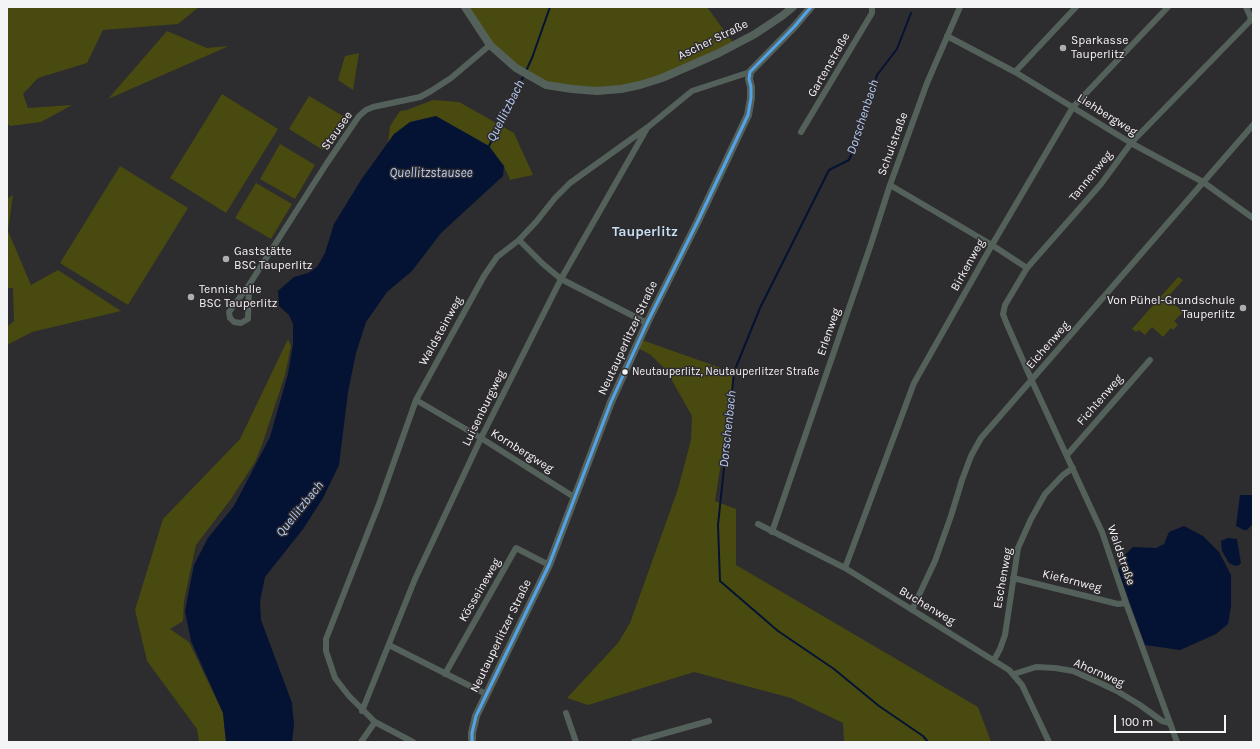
<!DOCTYPE html>
<meta charset="utf-8">
<style>
body{margin:0}
#map{position:relative;width:1260px;height:749px;overflow:hidden;background:#2d2c2e;font-family:Karla,sans-serif}
canvas{display:block}
.frame{position:absolute;inset:0;border:8px solid #f4f3f5;pointer-events:none}
.scale{position:absolute;left:1114px;top:715px;width:112px;height:18px;box-sizing:border-box;border:2px solid #f4f3f5;border-top:0;padding-left:5px;font-size:12px;line-height:14px;white-space:nowrap;color:#f4f3f5;-webkit-text-stroke:3px #2e2b2f;paint-order:stroke}
</style>
<div id="map">
<canvas width="1260" height="749"></canvas>
<div class="frame"></div>
<div class="scale">100 m</div>
</div>
<script>
const context = document.querySelector('canvas').getContext('2d');
context.lineJoin = 'round';
function fill(path, color) { context.fillStyle = color; context.fill(path, 'evenodd'); }
const toPath = rows => new Path2D(rows.map(r => 'M' + r).join(''));
function stroke(path, color, width, dash) { context.strokeStyle = color; context.lineWidth = width; context.lineCap = dash ? 'butt' : 'round'; context.setLineDash(dash || []); context.stroke(path); }
function drawText(font, color, halo, rows, align = 'center') {
  context.font = font + ' Karla,sans-serif'; context.lineWidth = 3; context.setLineDash([]); context.textBaseline = 'middle'; context.strokeStyle = halo; context.fillStyle = color; for (const [text, x, y, turn = 0] of rows) {
    context.save(); context.translate(x, y); context.rotate((+turn || 0) * Math.PI / 180); context.textAlign = isNaN(turn) ? turn : align; if (halo) context.strokeText(text, 0, 0); context.fillText(text, 0, 0); context.restore();
  }
}
fill(toPath([
 [7,7,199,7,178,24,103,30,87,63,38,78,23,94,28,108,72,105,41,122,10,126,7,123],
 [463,7,707,7,734,44,639,88,572,91,514,69],
 [167,31,207,48,229,46,108,99],
 [359,53,353,90,338,80,345,56],
 [222,94,278,129,226,213,170,178],
 [309,96,343,116,323,150,289,129],
 [433,100,459,102,514,133,533,175,510,180,504,166,394,134,388,143,390,126,400,111,407,110],
 [280,144,315,165,295,199,260,179],
 [120,166,188,208,128,305,60,263],
 [256,183,292,204,271,239,235,218],
 [13,195,8,231,31,285,58,270,121,311,32,332,7,345,7,327,14,321,13,288,7,288,7,199],
 [1178,277,1183,280,1167,298,1183,312,1174,321,1178,325,1173,330,1171,328,1163,337,1152,327,1145,335,1139,330,1136,332,1132,329],
 [288,339,291,346,285,375,262,445,255,462,231,499,196,545,184,601,183,621,170,629,189,642,223,713,226,742,199,742,197,729,147,661,135,610,163,519,240,439],
 [642,340,735,373,715,501,736,509,736,565,978,707,991,742,844,742,843,723,791,698,694,672,588,705,567,698,618,643,630,623,678,489,691,440,692,416,666,370,651,355,638,348]
]), '#494a10');
fill(toPath([
 [436,116,489,146,504,166,503,176,441,233,412,271,387,292,366,322,356,353,348,392,339,465,323,498,303,529,265,577,260,601,261,620,292,703,294,725,292,742,226,742,223,713,191,641,185,611,194,565,208,538,234,506,270,437,288,374,293,344,293,324,289,315,279,306,278,291,294,277,308,273,317,267,325,253,334,224,361,180,394,134,410,122],
 [1240,495,1253,495,1252,525,1247,530,1244,530,1236,526],
 [1184,526,1203,536,1219,552,1231,575,1231,606,1228,624,1216,634,1180,650,1145,645,1118,570,1125,555,1133,547,1156,548,1164,544,1169,532],
 [1228,538,1237,539,1241,563,1239,565,1235,566,1229,563,1222,551,1221,541]
]), '#041334');
stroke(toPath([
 [911,13,897,49,877,75,865,121,849,160,829,170,760,308,734,372,718,525,720,581,778,631,834,669,879,706,923,736,928,742],
 [526,71,532,58,550,7],
 [489,146,524,75]
]), '#041334', 2);
stroke(toPath([
 [947,36,1015,72,1131,143,1203,182,1253,218],
 [1015,72,1076,7],
 [801,132,872,13,872,7],
 [890,185,992,245,1027,268],
 [519,240,543,264,561,279,647,323],
 [249,285,248,319,241,323,234,322,230,318,229,312,249,285,327,163,359,116,366,110,373,107,420,97,431,91,451,78,490,45],
 [416,400,481,438,574,497],
 [1067,455,1150,360],
 [758,524,845,568,1009,670,1022,685,1049,742],
 [772,532,871,244,890,185,927,83,960,7],
 [845,568,914,383,992,245,1073,107,1168,7],
 [1013,578,1118,604,1126,603],
 [912,610,935,561,951,516,962,480,971,456,981,438,1253,125],
 [389,645,486,694],
 [994,660,1000,649,1005,635,1018,548,1031,519,1045,494,1063,475,1073,468],
 [445,674,516,548,549,565],
 [1014,674,1036,667,1055,668,1073,671,1100,683,1117,691,1140,705,1162,721,1170,723],
 [362,711,415,579,481,438,561,279,646,130],
 [566,713,576,742],
 [361,742,375,722],
 [413,742,375,722,349,696,335,678,326,651,326,639,379,504,416,400,484,276,497,257,519,240,536,222,555,198,570,183,648,127,692,91,750,72],
 [634,742,709,721],
 [1177,742,1126,603,1102,532,1032,381,1006,322,1003,314,1005,305,1027,268,1101,184,1131,143,1249,22,1251,18,1246,7]
]), '#54615b', 6);
stroke(toPath([
 [465,7,490,45,516,68,546,85,572,89,597,91,621,89,640,85,662,78,719,53,755,34,782,16,793,7],
 [472,742,472,733,476,716,549,565,611,402,647,323,697,223,748,115,751,98,751,87,749,79,750,72,794,27,811,7]
]), '#54615b', 8);
stroke(toPath([
 [472,742,472,733,476,716,549,565,611,402,647,323,697,223,748,115,751,98,751,87,749,79,750,72,794,27,811,7]
]), '#53a3e8', 3);
for (const [x, y, r, color] of [
 [1063,48,4,"#aeadaf"],
 [226,259,4,"#aeadaf"],
 [191,297,4,"#aeadaf"],
 [1243,308,4,"#aeadaf"],
 [625,372,3.5,"#f4f3f5"]
]) { const dot = new Path2D(); dot.arc(x, y, r, 0, 2 * Math.PI); context.fillStyle = color; context.fill(dot); stroke(dot, '#2e2b2f', 1.5); }
drawText('11px', '#f4f3f5', '#2e2b2f', [
 ["Neutauperlitz, Neutauperlitzer Straße",632,372]
], 'left');
drawText('12px', '#f4f3f5', '#2e2b2f', [
 ["Ascher Straße",713,40,-26],
 ["Gartenstraße",829,65,-60],
 ["Liehbergweg",1107,115,32],
 ["Stausee",337,131,-55],
 ["Schulstraße",893,144,-70],
 ["Tannenweg",1091,176,-51],
 ["Birkenweg",968,265,-61],
 ["Waldsteinweg",441,331,-61],
 ["Erlenweg",829,332,-71],
 ["Neutauperlitzer Straße",628,338,-65],
 ["Eichenweg",1048,345,-49],
 ["Fichtenweg",1100,400,-49],
 ["Luisenburgweg",484,408,-64],
 ["Kornbergweg",522,451,32],
 ["Waldstraße",1121,555,71],
 ["Eschenweg",1003,578,-80],
 ["Kiefernweg",1072,581,14],
 ["Kösseineweg",480,590,-60],
 ["Buchenweg",927,606,31],
 ["Neutauperlitzer Straße",501,636,-64],
 ["Ahornweg",1099,673,24]
]);
drawText('12px', '#f4f3f5', '#2e2b2f', [
 ["Sparkasse",1071,41],
 ["Tauperlitz",1071,55],
 ["Gaststätte",234,252],
 ["BSC Tauperlitz",234,266],
 ["Tennishalle",199,290],
 ["BSC Tauperlitz",199,304],
 ["Von Pühel-Grundschule",1235,301,"right"],
 ["Tauperlitz",1235,315,"right"]
], 'left');
drawText('italic 13px', '#b5cef7', '#2e2b2f', [
 ["Quellitzbach",506,111,-63],
 ["Dorschenbach",863,117,-72],
 ["Quellitzstausee",431,173],
 ["Dorschenbach",728,429,-84],
 ["Quellitzbach",300,509,-51]
]);
drawText('bold 14px', '#c6dff5', '#2e2b2f', [
 ["Tauperlitz",645,232]
]);
</script>
